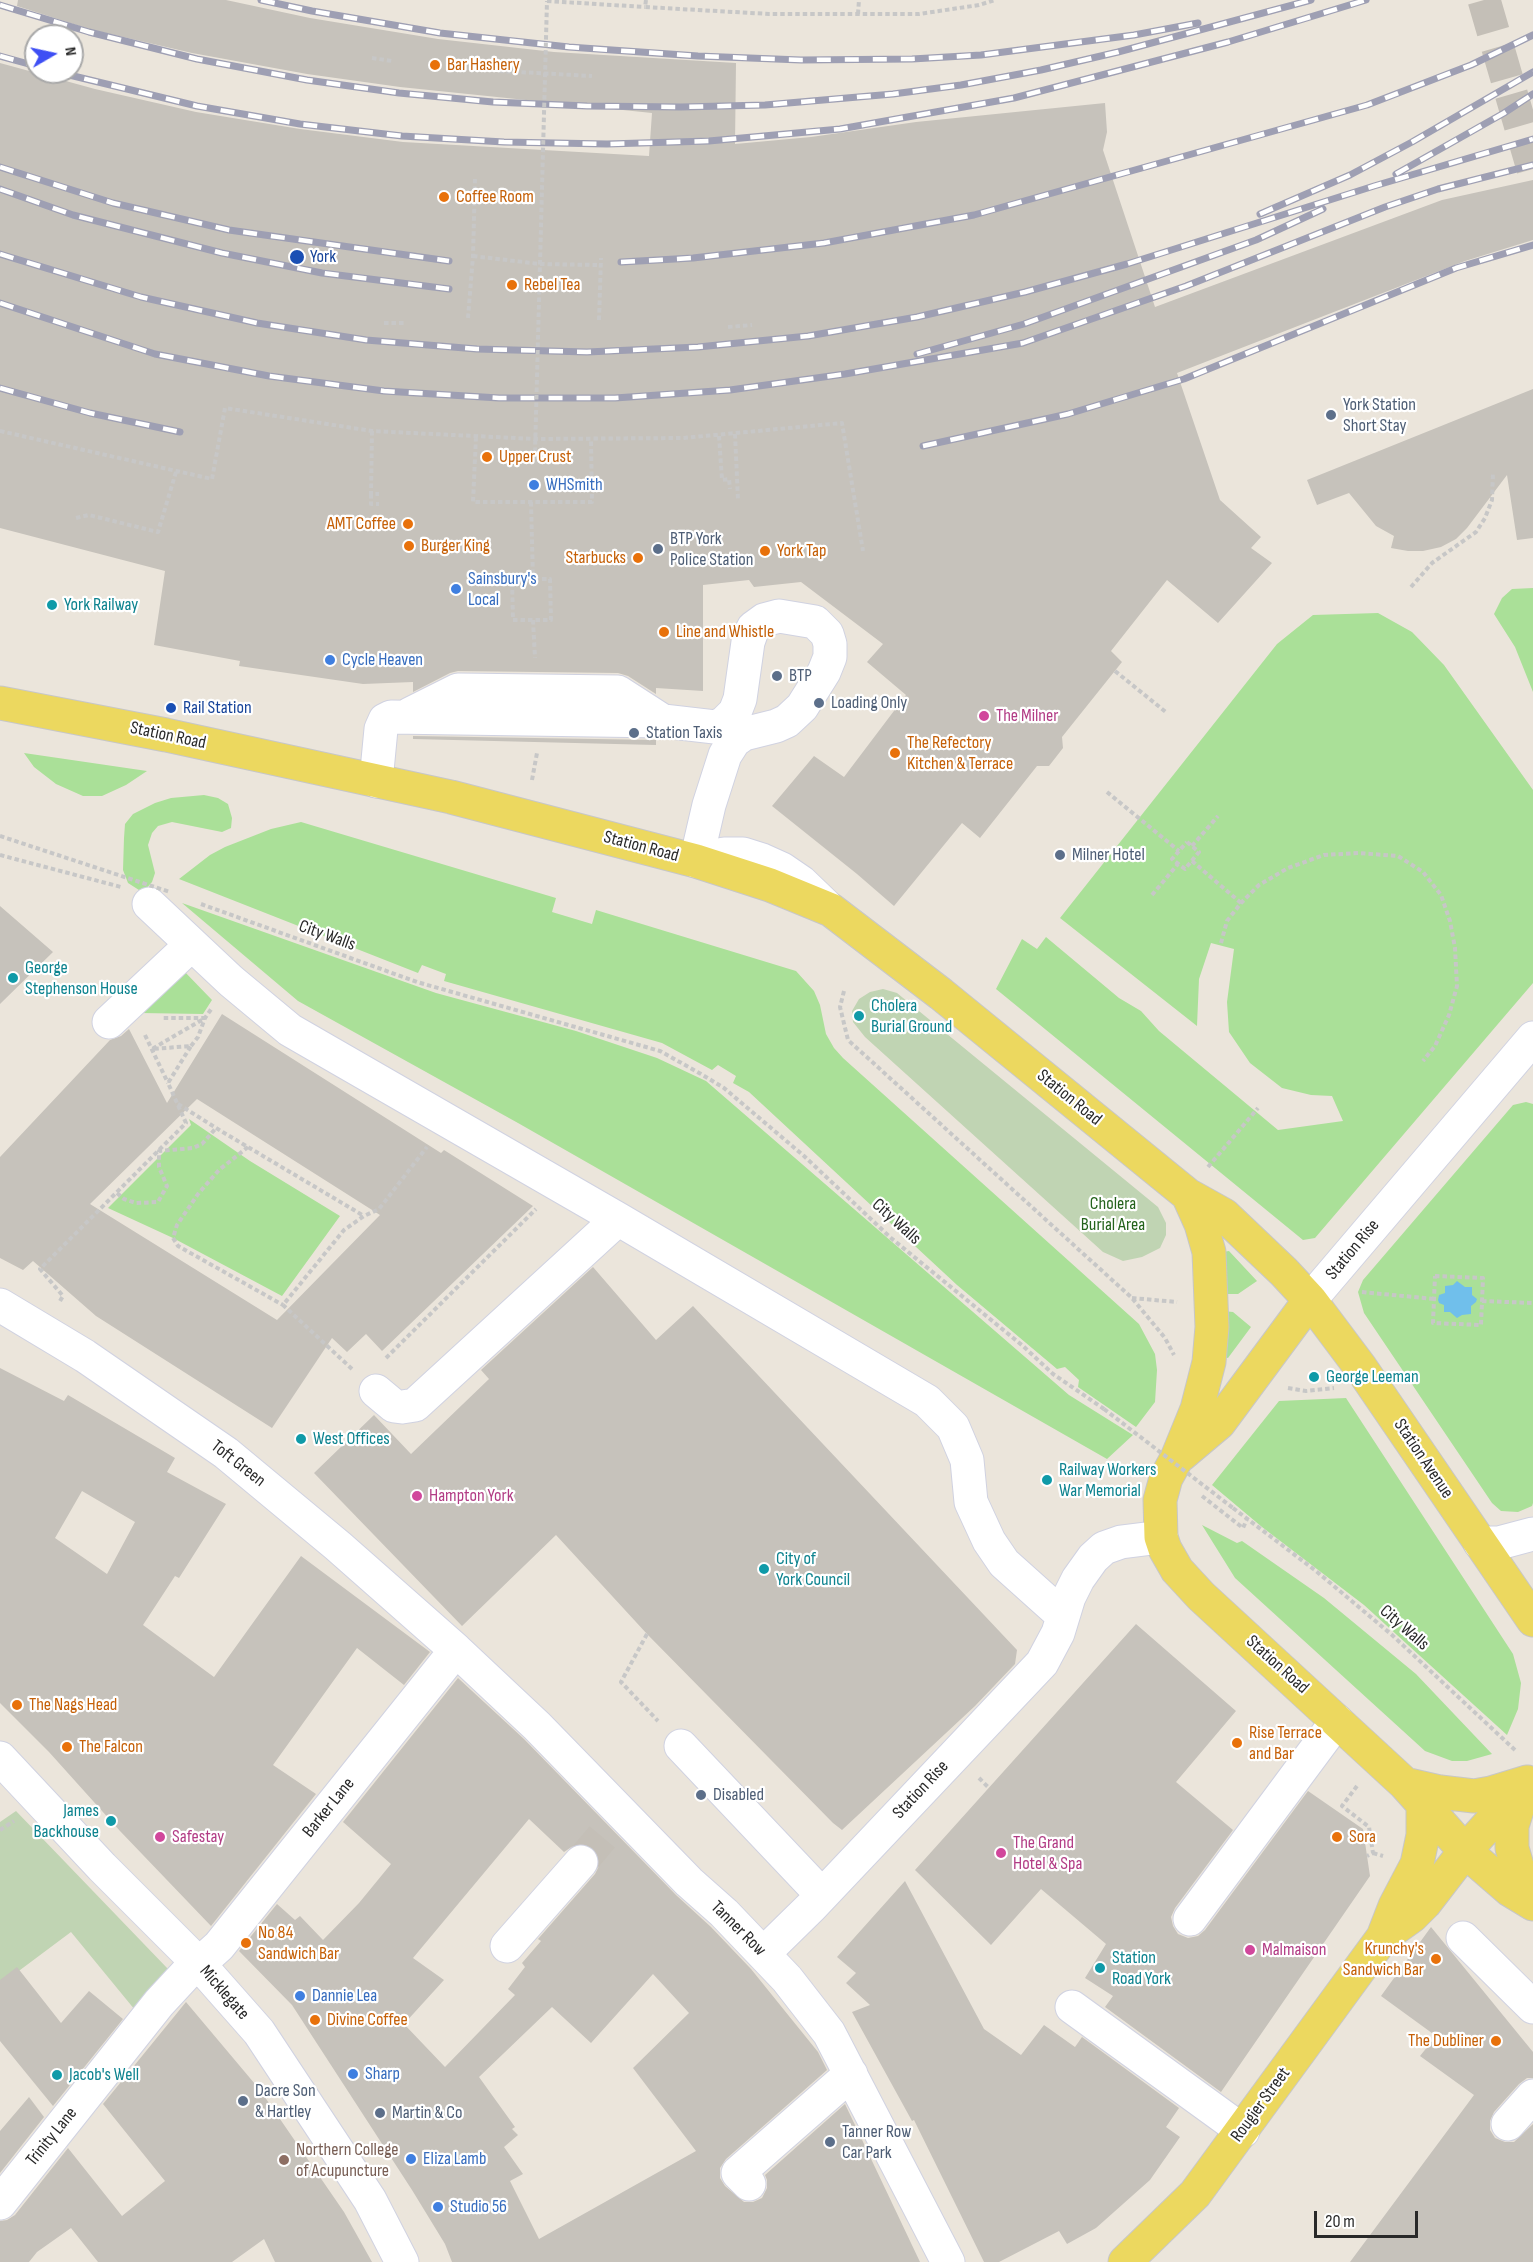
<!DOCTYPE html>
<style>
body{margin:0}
#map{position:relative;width:1533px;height:2262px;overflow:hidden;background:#ebe5db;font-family:"Sofia Sans Condensed",sans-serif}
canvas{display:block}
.north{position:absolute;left:24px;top:24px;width:60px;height:60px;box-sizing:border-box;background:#fff;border:2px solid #a9a9a9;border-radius:50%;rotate:81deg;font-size:16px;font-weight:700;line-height:24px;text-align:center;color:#292929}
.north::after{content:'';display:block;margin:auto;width:21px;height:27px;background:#3e4ff4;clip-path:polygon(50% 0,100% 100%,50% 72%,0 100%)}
.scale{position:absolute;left:1314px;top:2211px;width:104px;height:27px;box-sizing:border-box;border:3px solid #292929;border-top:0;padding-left:8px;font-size:18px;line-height:21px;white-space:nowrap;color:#292929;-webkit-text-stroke:4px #fff;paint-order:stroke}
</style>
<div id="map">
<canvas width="1533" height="2262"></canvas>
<div class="north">N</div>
<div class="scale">20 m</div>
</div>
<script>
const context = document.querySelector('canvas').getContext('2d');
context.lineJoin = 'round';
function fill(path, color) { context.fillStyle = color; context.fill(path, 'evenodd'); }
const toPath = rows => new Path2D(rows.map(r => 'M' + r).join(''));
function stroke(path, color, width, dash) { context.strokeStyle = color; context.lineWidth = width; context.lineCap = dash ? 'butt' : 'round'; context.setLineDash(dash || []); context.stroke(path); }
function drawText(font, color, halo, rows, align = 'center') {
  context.font = font + ' "Sofia Sans Condensed",sans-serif'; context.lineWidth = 4.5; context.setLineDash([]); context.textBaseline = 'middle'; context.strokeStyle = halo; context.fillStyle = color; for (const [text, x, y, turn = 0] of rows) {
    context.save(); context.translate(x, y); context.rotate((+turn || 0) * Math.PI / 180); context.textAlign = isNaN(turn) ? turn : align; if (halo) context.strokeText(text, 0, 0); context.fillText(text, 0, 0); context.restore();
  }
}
fill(toPath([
 [1533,588,1533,692,1515,647,1494,614,1502,598,1512,589],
 [1378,613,1412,632,1444,665,1533,790,1533,983,1315,1238,1303,1240,996,989,1022,939,1037,949,1046,937,1119,998,1141,1011,1159,1031,1278,1130,1343,1121,1332,1096,1311,1095,1282,1088,1250,1063,1229,1032,1227,1002,1234,949,1211,943,1199,979,1197,1026,1060,918,1277,644,1313,615],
 [24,753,147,771,126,785,102,796,83,796,56,784,34,767],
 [204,795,218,798,228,804,232,818,231,828,222,832,172,822,158,826,152,833,148,845,155,873,152,882,145,890,139,890,128,883,123,870,124,838,125,824,133,814,155,803,171,798],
 [301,822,556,898,552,912,592,924,596,910,796,971,814,991,820,1005,826,1034,834,1048,843,1058,1139,1324,1155,1354,1157,1370,1155,1402,1136,1427,1078,1387,1079,1380,1065,1367,1057,1369,957,1285,749,1092,733,1083,736,1076,718,1065,712,1070,662,1043,444,981,446,974,422,965,418,973,179,879,210,855,225,847,271,829],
 [182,903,436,993,576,1031,657,1058,706,1081,1069,1395,1133,1435,1107,1459,518,1123,298,1001],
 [183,970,212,1000,203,1014,140,1013],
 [1526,1102,1533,1104,1533,1503,1532,1506,1518,1512,1501,1511,1492,1503,1364,1313,1358,1292,1363,1280,1513,1105],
 [189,1119,250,1161,340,1216,282,1296,173,1238,108,1208,191,1125],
 [1229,1251,1257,1281,1238,1294,1223,1294,1222,1252],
 [1223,1311,1233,1312,1251,1327,1228,1358,1223,1357],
 [1346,1398,1513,1654,1521,1683,1518,1709,1507,1735,1364,1605,1262,1527,1212,1485,1279,1401],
 [1202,1525,1237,1543,1242,1541,1324,1598,1416,1674,1492,1754,1467,1761,1452,1761,1425,1751,1235,1578]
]), '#aae098');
fill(toPath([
 [883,989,897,993,1158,1207,1166,1223,1166,1235,1160,1248,1142,1257,1123,1261,1103,1252,865,1037,853,1022,852,1011,859,999,870,992],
 [16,1811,168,1969,135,2010,71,1932,0,1985,0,1822]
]), '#c0d4b3');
fill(toPath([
 [1457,1281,1465,1287,1472,1287,1472,1295,1477,1299,1476,1302,1471,1306,1471,1314,1462,1315,1457,1318,1450,1312,1444,1312,1444,1305,1439,1303,1438,1300,1439,1295,1445,1293,1445,1286,1453,1285]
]), '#70bfeb');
fill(toPath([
 [18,0,226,0,310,18,438,39,554,52,736,63,735,144,811,137,916,122,1105,103,1107,132,1103,150,1155,307,1442,200,1533,180,1533,240,1465,261,1177,373,1220,500,1261,537,1251,548,1272,563,1218,623,1167,580,1111,651,1122,662,1062,737,1063,748,1049,766,1037,766,980,838,962,823,894,906,857,874,772,806,814,756,844,777,906,695,867,662,883,644,801,582,754,587,749,580,703,585,703,691,656,688,656,694,628,676,618,673,458,671,450,673,413,692,413,682,363,684,239,666,240,661,154,645,165,571,0,528,0,63,95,89,196,112,300,129,403,142,649,156,652,113,400,87,307,74,192,53,89,29,17,6],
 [1533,389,1533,538,1517,540,1507,475,1467,528,1456,539,1441,547,1423,551,1408,551,1391,548,1394,536,1376,526,1349,493,1317,505,1307,480],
 [413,736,656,740,656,745,413,739],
 [0,906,53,952,0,1004],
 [222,1014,441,1153,444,1150,533,1206,382,1351,366,1334,347,1352,332,1338,272,1428,96,1316,33,1261,23,1270,0,1258,0,1157,110,1040,121,1036,129,1029,167,1103],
 [197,1099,380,1215,277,1320,90,1204],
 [593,1267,656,1340,693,1306,1017,1650,1015,1664,975,1706,842,1830,833,1823,647,1634,556,1535,462,1626,314,1473,374,1415,411,1454,489,1379,481,1370],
 [0,1368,64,1401,68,1395,175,1458,167,1472,226,1504,179,1578,175,1576,143,1625,214,1677,301,1556,430,1652,404,1685,357,1648,273,1765,316,1794,211,1926,120,1831,49,1752,0,1703],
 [82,1491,135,1522,107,1574,55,1538],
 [1136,1624,1236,1711,1176,1782,1233,1830,1175,1908,1171,1917,1173,1926,1178,1934,1188,1938,1198,1936,1205,1930,1308,1791,1363,1829,1370,1876,1221,2092,1105,2007,1113,1996,1085,1978,1106,1944,1041,1889,991,1945,915,1870],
 [458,1678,524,1739,676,1895,711,1927,751,1969,818,2052,827,2070,726,2159,720,2168,720,2178,725,2186,744,2202,753,2202,762,2198,767,2188,767,2180,765,2175,845,2104,920,2262,452,2262,445,2244,412,2190,292,2005,239,1951,277,1904,295,1920,300,1916,323,1940,359,1903,391,1864,343,1822],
 [529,1819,564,1852,576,1844,584,1844,593,1848,599,1855,599,1866,595,1874,538,1939,541,1941,522,1963,525,1967,508,1989,515,1995,445,2067,404,2024,444,1980,413,1958],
 [653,1974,689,2013,633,2068,696,2151,539,2239,510,2181,523,2174,504,2147,518,2135,512,2129,515,2127,479,2077,552,2007,591,2043],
 [905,1881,984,2029,1021,2055,1044,2025,1075,2047,1082,2037,1179,2108,1166,2127,1180,2137,1150,2180,1096,2228,1067,2244,1059,2231,999,2262,984,2262,914,2120,912,2121,852,2012,870,2005,846,1983,856,1973,837,1957],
 [1431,1927,1533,2052,1533,2078,1527,2078,1519,2084,1494,2112,1490,2121,1490,2130,1495,2138,1505,2142,1514,2142,1533,2124,1533,2262,1350,2262,1474,2095,1420,2056,1436,2036,1381,1996],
 [17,1967,61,2023,89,1991,123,2019,53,2106,0,2041,0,1980],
 [186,2002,260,2090,344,2212,372,2262,275,2262,264,2239,232,2262,98,2262,71,2228,37,2252,29,2262,0,2262,0,2221,7,2220,15,2215,68,2148,122,2216,165,2181,103,2104],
 [29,2097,44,2117,0,2173,0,2131]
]), '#c6c2bb');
stroke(toPath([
 [1484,0,1533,169],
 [581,1862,613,1824]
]), '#c4bfb7', 33, [33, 16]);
const minor = toPath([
 [410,714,458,690,618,692,663,721],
 [376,781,381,729,385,720,391,717,663,721,715,727,724,723,735,712,740,699,748,642,753,628,764,620,779,616,815,622,827,634,830,644,830,657,824,672,802,707,787,721,776,726,744,734,734,741,725,755,709,805,696,861],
 [696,861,724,854,743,854,762,860,782,869,801,882,826,906],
 [149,904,231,981,290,1030,618,1219,927,1401,953,1427,967,1460,971,1502,989,1541,1004,1563,1062,1615],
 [109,1022,191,945],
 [1310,1300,1533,1038],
 [0,1305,85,1356,226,1453,338,1546,456,1650,537,1726,689,1882,724,1913,787,1979,829,2033,948,2262],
 [376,1391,394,1406,402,1407,415,1405,618,1219],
 [1480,1543,1499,1543,1533,1534],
 [681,1746,822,1895],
 [0,1758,102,1867,199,1964,259,2032,370,2200,402,2262],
 [1190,1919,1337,1721],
 [1463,1938,1533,2007],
 [507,1946,581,1862],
 [763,1954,812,1906,1042,1663,1058,1633,1069,1597,1078,1579,1093,1558,1104,1548,1121,1542,1161,1537],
 [199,1964,219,1946,456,1650],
 [1072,2007,1243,2131],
 [1508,2124,1533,2096],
 [749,2184,738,2173,851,2074],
 [0,2203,159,2003,197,1962]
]);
const major = toPath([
 [0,703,166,735,451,797,696,861,770,885,831,910,941,994,1188,1195,1224,1215,1284,1272,1310,1300,1361,1368,1533,1620],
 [1188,1195,1201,1224,1209,1252,1212,1327,1209,1362,1197,1409,1177,1458,1166,1478,1160,1500,1161,1537,1165,1549,1177,1570,1201,1596,1405,1784,1465,1851,1510,1890,1533,1904],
 [1181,1455,1219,1423,1310,1300],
 [1405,1784,1440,1792,1474,1796,1491,1793,1527,1782],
 [1524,1788,1512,1826,1512,1848,1518,1869,1533,1894],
 [1384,1936,1412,1916,1425,1903,1465,1851,1527,1782],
 [1125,2262,1195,2194,1383,1937,1395,1906,1417,1864,1423,1835,1423,1806]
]);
stroke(minor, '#d0d2e1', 35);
stroke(major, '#c7c7c7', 35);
stroke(toPath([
 [646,0,645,7,769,14,919,14,979,5,995,0],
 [547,1,645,7],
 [858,14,859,0],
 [372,58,392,61],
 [499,71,592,76],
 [473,256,540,264,600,265],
 [468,318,473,256,475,179],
 [599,320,601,258],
 [384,323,406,323],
 [728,327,752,325],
 [0,431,212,479,225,408,372,431,535,439,683,438,842,423,863,551],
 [372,431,371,494,379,494],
 [735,434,738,500],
 [719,436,722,480,729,479,730,489],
 [476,437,473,502,592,502,591,440],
 [371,494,371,504,379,504],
 [531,502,533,579],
 [76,518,89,515,158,532,176,472],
 [512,579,550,579,551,620,513,620,512,579],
 [1411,587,1432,563,1476,532,1485,518,1492,500,1493,473],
 [533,620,535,658],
 [1115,671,1167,713],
 [532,780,537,753],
 [1107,792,1179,851],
 [1187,842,1199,852,1185,869,1172,859,1187,842],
 [1192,846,1218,816],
 [0,855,121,887],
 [1192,861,1241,903],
 [1152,895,1178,864],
 [201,904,417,982,660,1051,701,1074,724,1088,804,1156,891,1238,1023,1346,1053,1374,1104,1409],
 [1221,943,1227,921,1241,903,1259,885,1288,868,1324,855,1358,853,1398,856,1423,872,1441,895,1450,921,1455,948,1457,986,1449,1015,1435,1046,1423,1061],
 [844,991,840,1007,848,1040,1132,1298,1165,1338,1174,1355],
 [145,1035,168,1083],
 [191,1046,198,1037,205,1018,212,1008],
 [178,1104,221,1131,364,1216],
 [248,1147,219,1170,198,1194,177,1225,173,1238,178,1246,283,1305],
 [1208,1167,1258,1108],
 [117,1193,124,1199,136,1203,158,1202,167,1186,159,1167,159,1151,193,1148,202,1144,216,1128],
 [1435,1276,1483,1278,1481,1325,1433,1323,1435,1276],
 [1362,1292,1434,1299],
 [1132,1298,1177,1302],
 [60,1301,63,1296,40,1269,186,1123,168,1083,191,1046,152,1049,205,1018,162,1018],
 [1482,1301,1533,1303],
 [386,1358,536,1209],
 [352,1369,283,1305,344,1230,364,1216,379,1209,427,1147],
 [1288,1388,1306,1391,1334,1388],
 [1202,1496,1243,1528,1247,1519],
 [1233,1508,1316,1571,1392,1635,1515,1750],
 [647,1634,621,1682,658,1721],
 [979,1778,989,1788],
 [1357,1786,1342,1806,1369,1827,1373,1853,1367,1856],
 [0,1830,14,1821],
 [1373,1853,1383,1856]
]), '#c7c7c7', 4, [4.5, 3]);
stroke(minor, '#fff', 33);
stroke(major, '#ecd85f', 33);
const rail = toPath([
 [261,0,312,11,440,33,569,47,698,56,801,60,912,59,981,55,1134,35,1198,23],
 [0,5,89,32,197,59,307,80,399,93,493,102,587,106,681,107,765,105,893,94,961,85,1041,70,1118,52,1311,0],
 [0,56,36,66],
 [57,72,197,106,300,124,402,136,504,142,607,144,709,141,840,129,1014,98,1228,42,1366,0],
 [0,167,113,203,229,230,449,261],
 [1396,174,1504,113,1533,94],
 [0,189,73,215,222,253,322,273,449,289],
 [1260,214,1350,175,1412,142,1533,72],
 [0,254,141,297,257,323,366,340,477,349,587,352,698,347,808,336,917,317,1025,292,1127,264,1374,186,1533,139],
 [621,262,693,258,824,243,974,215,1367,105,1471,65,1533,35],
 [0,303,155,354,269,376,384,391,499,398,615,398,730,390,845,374,1023,343,1186,286,1385,207,1438,189,1533,165],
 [917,354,1024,324,1256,240,1323,209],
 [0,388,90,413,180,432],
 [923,446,1068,414,1184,379,1456,268,1533,245]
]);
stroke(rail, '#9e9fb3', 7);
stroke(rail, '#fff', 4.5, [14]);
stroke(toPath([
 [535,452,547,1],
 [0,836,170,892],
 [1104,1409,1233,1508]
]), '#c7c7c7', 4, [4.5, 3]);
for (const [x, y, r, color] of [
 [435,65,6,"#e8710a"],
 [444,197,6,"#e8710a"],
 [297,257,8,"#1a4fb4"],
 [512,285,6,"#e8710a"],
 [1331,415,6,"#5c6f8a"],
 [487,457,6,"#e8710a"],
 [534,485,6,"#3f7fe0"],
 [408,524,6,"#e8710a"],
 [409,546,6,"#e8710a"],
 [658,549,6,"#5c6f8a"],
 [765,551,6,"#e8710a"],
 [638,558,6,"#e8710a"],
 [456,589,6,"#3f7fe0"],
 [52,605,6,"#0f9aa8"],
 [664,632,6,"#e8710a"],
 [330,660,6,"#3f7fe0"],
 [777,676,6,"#5c6f8a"],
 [819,703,6,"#5c6f8a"],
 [171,708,6,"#1a4fb4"],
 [984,716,6,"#d1479c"],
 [634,733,6,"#5c6f8a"],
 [895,753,6,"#e8710a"],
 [1060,855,6,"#5c6f8a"],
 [13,978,6,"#0f9aa8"],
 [859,1016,6,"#0f9aa8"],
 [1314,1377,6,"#0f9aa8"],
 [301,1439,6,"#0f9aa8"],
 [1047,1480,6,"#0f9aa8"],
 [417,1496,6,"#d1479c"],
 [764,1569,6,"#0f9aa8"],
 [17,1705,6,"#e8710a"],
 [1237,1743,6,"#e8710a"],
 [67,1747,6,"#e8710a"],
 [701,1795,6,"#5c6f8a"],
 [111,1821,6,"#0f9aa8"],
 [160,1837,6,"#d1479c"],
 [1337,1837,6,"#e8710a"],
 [1001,1853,6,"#d1479c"],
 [246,1943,6,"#e8710a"],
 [1250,1950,6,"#d1479c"],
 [1436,1959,6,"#e8710a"],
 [1100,1968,6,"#0f9aa8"],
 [300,1996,6,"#3f7fe0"],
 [315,2020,6,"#e8710a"],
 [1496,2041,6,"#e8710a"],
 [353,2074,6,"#3f7fe0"],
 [57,2075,6,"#0f9aa8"],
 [243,2101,6,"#5c6f8a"],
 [380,2113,6,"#5c6f8a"],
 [830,2142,6,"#5c6f8a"],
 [411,2159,6,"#3f7fe0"],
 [284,2160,6,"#8d6e63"],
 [438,2207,6,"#3f7fe0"]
]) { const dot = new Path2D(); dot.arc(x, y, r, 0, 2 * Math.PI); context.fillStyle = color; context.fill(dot); stroke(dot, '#fff', 2); }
drawText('18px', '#c56008', '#fff', [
 ["Bar Hashery",447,65],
 ["Coffee Room",456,197],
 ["Rebel Tea",524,285],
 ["Upper Crust",499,457],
 ["AMT Coffee",396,524,"right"],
 ["Burger King",421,546],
 ["York Tap",777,551],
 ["Starbucks",626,558,"right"],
 ["Line and Whistle",676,632],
 ["The Refectory",907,743],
 ["Kitchen & Terrace",907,764],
 ["The Nags Head",29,1705],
 ["Rise Terrace",1249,1733],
 ["and Bar",1249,1754],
 ["The Falcon",79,1747],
 ["Sora",1349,1837],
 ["No 84",258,1933],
 ["Sandwich Bar",258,1954],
 ["Krunchy's",1424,1949,"right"],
 ["Sandwich Bar",1424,1970,"right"],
 ["Divine Coffee",327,2020],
 ["The Dubliner",1484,2041,"right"]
], 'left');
drawText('18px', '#164399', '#fff', [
 ["York",310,257],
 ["Rail Station",183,708]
], 'left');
drawText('18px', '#4e5e75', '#fff', [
 ["York Station",1343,405],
 ["Short Stay",1343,426],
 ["BTP York",670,539],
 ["Police Station",670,560],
 ["BTP",789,676],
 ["Loading Only",831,703],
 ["Station Taxis",646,733],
 ["Milner Hotel",1072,855],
 ["Disabled",713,1795],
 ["Dacre Son",255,2091],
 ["& Hartley",255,2112],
 ["Martin & Co",392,2113],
 ["Tanner Row",842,2132],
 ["Car Park",842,2153]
], 'left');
drawText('18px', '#366cbe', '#fff', [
 ["WHSmith",546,485],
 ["Sainsbury's",468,579],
 ["Local",468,600],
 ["Cycle Heaven",342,660],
 ["Dannie Lea",312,1996],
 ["Sharp",365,2074],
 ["Eliza Lamb",423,2159],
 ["Studio 56",450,2207]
], 'left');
drawText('18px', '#0d838f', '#fff', [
 ["York Railway",64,605],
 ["George",25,968],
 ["Stephenson House",25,989],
 ["Cholera",871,1006],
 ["Burial Ground",871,1027],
 ["George Leeman",1326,1377],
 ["West Offices",313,1439],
 ["Railway Workers",1059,1470],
 ["War Memorial",1059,1491],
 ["City of",776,1559],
 ["York Council",776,1580],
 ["James",99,1811,"right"],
 ["Backhouse",99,1832,"right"],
 ["Station",1112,1958],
 ["Road York",1112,1979],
 ["Jacob's Well",69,2075]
], 'left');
drawText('18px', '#b23c85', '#fff', [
 ["The Milner",996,716],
 ["Hampton York",429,1496],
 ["Safestay",172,1837],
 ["The Grand",1013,1843],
 ["Hotel & Spa",1013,1864],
 ["Malmaison",1262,1950]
], 'left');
drawText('18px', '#292929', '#fff', [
 ["Station Road",168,736,12],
 ["Station Road",641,847,15],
 ["City Walls",327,936,20],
 ["Station Road",1069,1098,39],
 ["City Walls",896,1222,42],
 ["Station Rise",1353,1250,-50],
 ["Station Avenue",1423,1459,56],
 ["Toft Green",238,1464,38],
 ["City Walls",1404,1628,41],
 ["Station Road",1277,1665,42],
 ["Station Rise",921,1790,-47],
 ["Barker Lane",329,1808,-51],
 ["Tanner Row",738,1929,45],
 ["Micklegate",224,1993,49],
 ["Rougier Street",1261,2105,-54],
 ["Trinity Lane",52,2137,-51]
]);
drawText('18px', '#24631c', '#fff', [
 ["Cholera",1113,1204],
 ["Burial Area",1113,1225]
]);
drawText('18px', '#785e54', '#fff', [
 ["Northern College",296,2150],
 ["of Acupuncture",296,2171]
], 'left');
</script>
